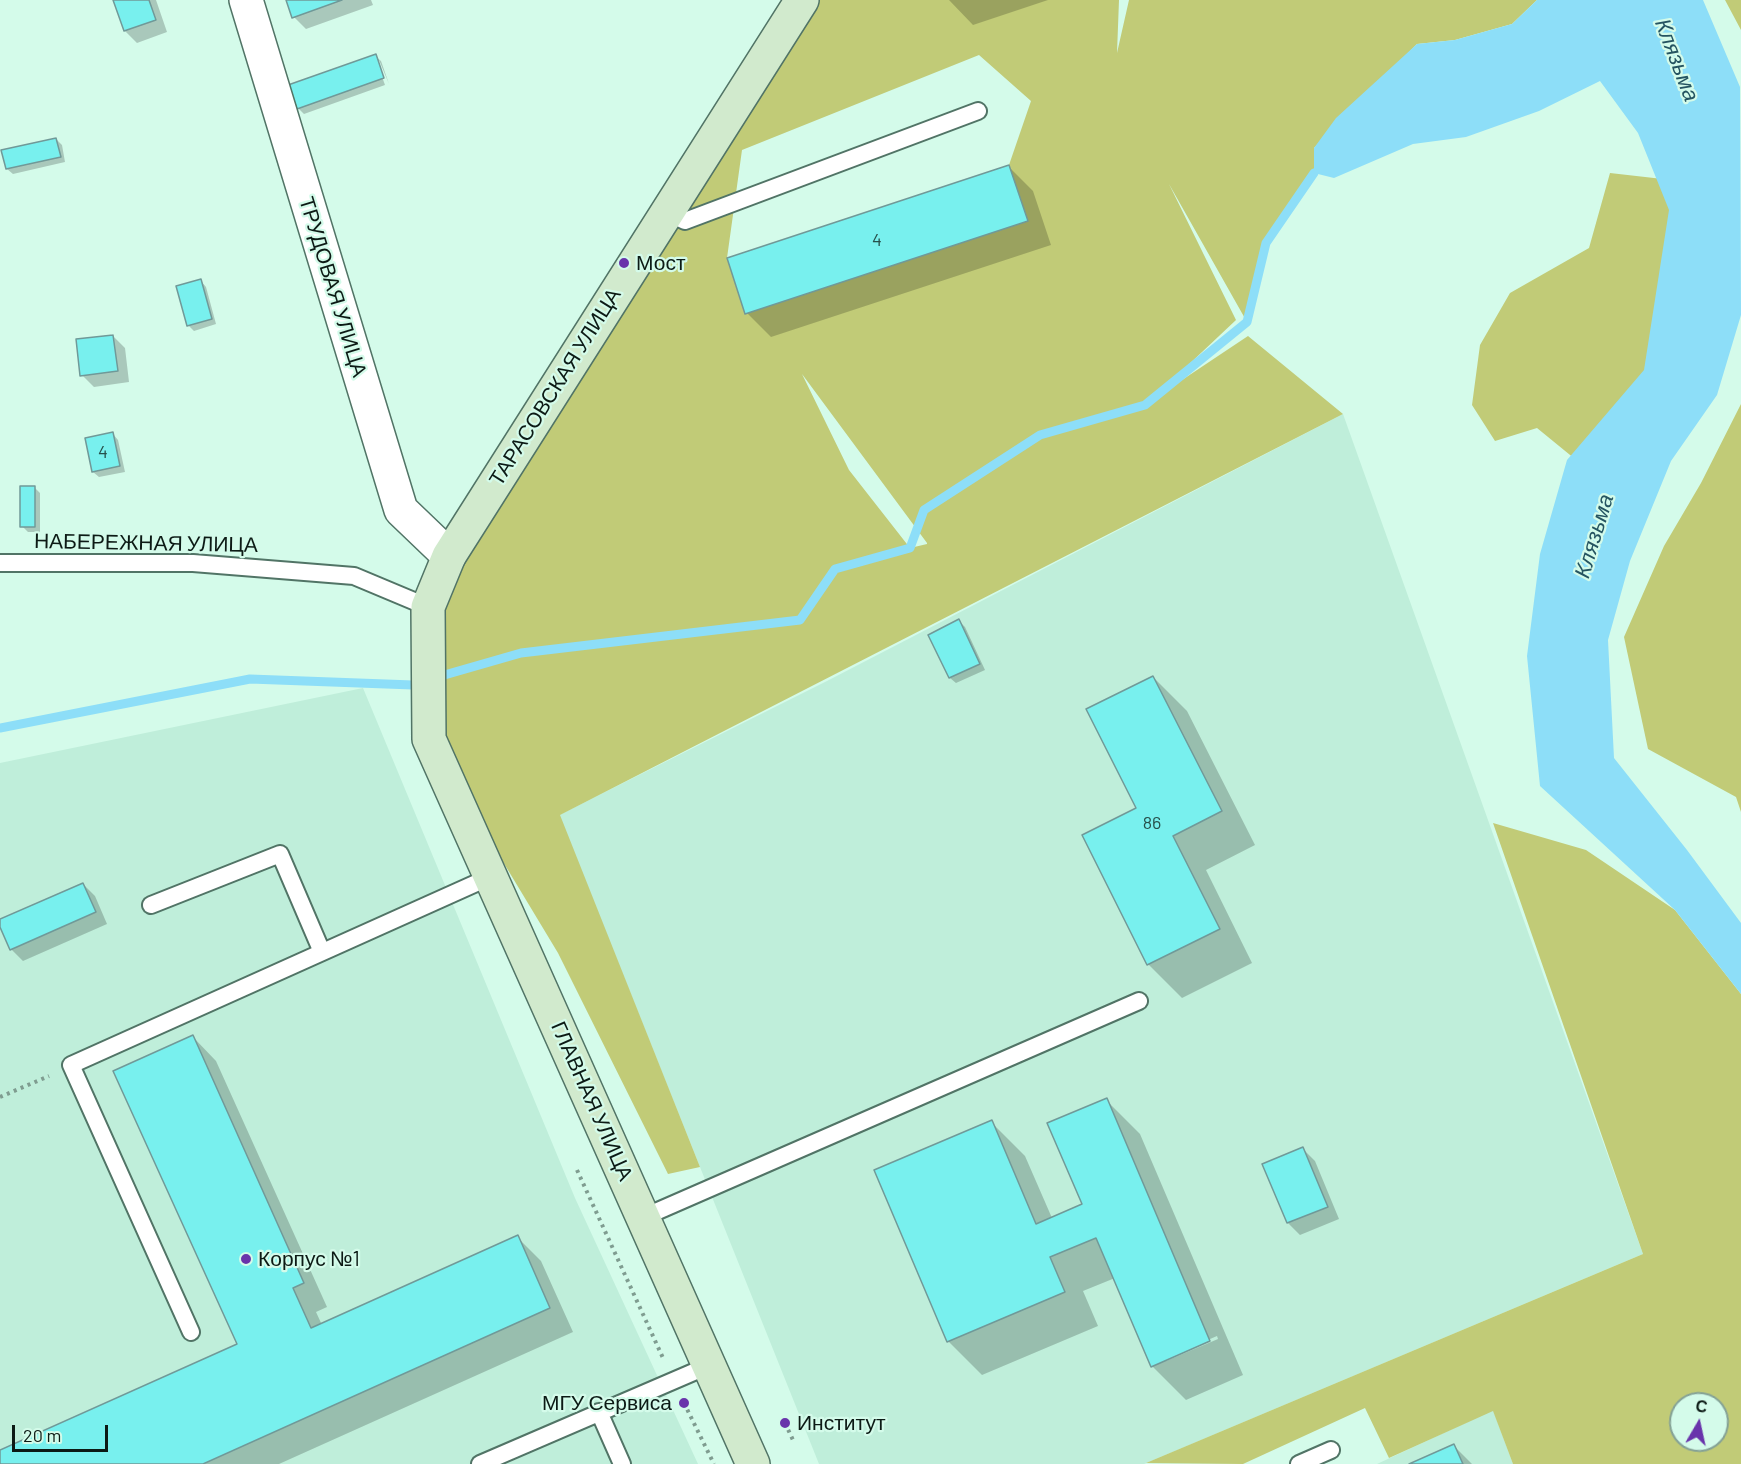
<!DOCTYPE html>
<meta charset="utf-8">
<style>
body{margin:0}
#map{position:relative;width:1741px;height:1464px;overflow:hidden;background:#d4fbea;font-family:Barlow,sans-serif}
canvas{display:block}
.north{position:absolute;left:1669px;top:1392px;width:60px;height:60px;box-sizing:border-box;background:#d4fbea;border:2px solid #84a195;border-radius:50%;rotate:9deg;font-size:16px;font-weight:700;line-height:24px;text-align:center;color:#0c1a15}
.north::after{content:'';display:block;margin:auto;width:21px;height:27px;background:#6934ab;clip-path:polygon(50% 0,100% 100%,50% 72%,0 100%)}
.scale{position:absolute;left:12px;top:1425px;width:96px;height:27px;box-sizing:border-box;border:3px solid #0c1a15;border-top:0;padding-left:8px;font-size:18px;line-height:21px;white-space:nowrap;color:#0c1a15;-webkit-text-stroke:4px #d4fbea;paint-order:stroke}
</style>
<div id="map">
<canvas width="1741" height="1464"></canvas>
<div class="north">С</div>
<div class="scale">20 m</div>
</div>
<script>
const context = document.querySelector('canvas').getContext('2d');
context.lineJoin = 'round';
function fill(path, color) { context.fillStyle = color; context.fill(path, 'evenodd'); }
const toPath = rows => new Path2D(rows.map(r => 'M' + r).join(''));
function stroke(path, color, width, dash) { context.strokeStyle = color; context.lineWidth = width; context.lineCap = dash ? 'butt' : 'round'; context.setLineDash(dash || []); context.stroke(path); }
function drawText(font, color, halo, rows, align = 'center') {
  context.font = font + ' Barlow,sans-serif'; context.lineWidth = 4.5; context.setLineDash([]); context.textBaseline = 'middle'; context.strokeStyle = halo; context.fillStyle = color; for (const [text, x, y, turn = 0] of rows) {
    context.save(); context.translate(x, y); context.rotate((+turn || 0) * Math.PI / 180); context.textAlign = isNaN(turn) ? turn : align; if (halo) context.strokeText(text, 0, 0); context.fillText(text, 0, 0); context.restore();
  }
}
fill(toPath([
 [1343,414,1643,1254,1144,1464,819,1464,559,815,827,681],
 [363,688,575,1198,698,1464,0,1464,0,763],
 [1493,1410,1513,1464,1377,1464]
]), '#bfeeda');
fill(toPath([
 [802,0,1119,0,1117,53,1129,0,1537,0,1512,24,1455,40,1417,44,1314,148,1314,173,1266,243,1247,322,1169,184,1236,320,1149,402,1248,336,1343,414,560,815,700,1167,668,1174,558,953,429,739,449,556],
 [979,55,1031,101,1009,165,1027,221,745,314,727,258,742,150],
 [802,374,927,543,927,544,910,548,849,470],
 [1725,0,1741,0,1741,31,1741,30],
 [1610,173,1724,186,1608,486,1537,428,1495,441,1472,405,1480,345,1510,293,1589,248],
 [1741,404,1741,812,1736,797,1648,749,1624,637,1664,546,1701,483],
 [1493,823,1586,850,1675,910,1741,994,1741,1464,1513,1464,1493,1411,1389,1458,1365,1408,1243,1464,1146,1463,1643,1254],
 [1681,1404,1717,1404,1717,1440,1681,1440]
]), '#c1cb77');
fill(toPath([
 [1537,0,1703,0,1740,87,1741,315,1717,395,1671,461,1630,561,1608,640,1614,758,1687,850,1741,923,1741,994,1675,910,1540,786,1527,656,1540,554,1567,460,1644,370,1669,210,1638,133,1600,81,1539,111,1466,137,1413,144,1334,178,1314,173,1314,148,1336,118,1417,44,1455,40,1512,24]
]), '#8ddef8');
fill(toPath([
 [114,0,156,0,167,32,137,43,125,31],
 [288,0,371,0,373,5,306,29,294,17],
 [949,0,1048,0,973,25],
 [375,56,381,61,389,84,379,60,376,60,385,85,304,114,298,108],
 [56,139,62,145,65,162,13,174,7,169],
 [1009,167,1033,191,1051,245,771,337,747,313],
 [201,281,206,287,216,324,194,331,188,325],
 [113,336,125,348,129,382,94,387,82,375],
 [113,434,118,440,125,472,99,477,93,472],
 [34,487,40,493,40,532,28,532,22,526],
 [959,621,965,627,985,670,956,683,950,678,930,635],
 [1153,677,1187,711,1255,845,1206,870,1252,963,1182,998,1148,964,1138,809],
 [83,884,95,896,107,924,23,961,11,949,0,921],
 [193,1037,216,1061,327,1307,316,1312,322,1325,517,1237,541,1261,573,1332,279,1464,0,1464,0,1452,238,1345],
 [1106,1100,1140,1134,1243,1375,1186,1400,1152,1366,1115,1278,1083,1291,1098,1326,982,1375,948,1341,991,1122,1025,1156,1052,1218,1084,1205],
 [1217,1336,1218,1339,1166,1361,1166,1358],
 [1303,1149,1315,1161,1339,1219,1300,1235,1288,1223],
 [1454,1446,1472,1464,1413,1464]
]), '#0003');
stroke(toPath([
 [434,678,521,653,800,620,835,569,910,548,924,510,1040,435,1145,405,1247,322,1266,243,1314,173],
 [0,728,250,679,413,685,421,682]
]), '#8ddef8', 9);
const building = toPath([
 [113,0,149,0,156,20,124,31,113,0],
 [286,0,342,0,292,18,286,0],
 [376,54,384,78,297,109,288,85,376,54],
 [56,138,61,157,6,169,1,150,56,138],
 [1009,165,1028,221,745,314,727,258,1009,165],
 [201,279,212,319,187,326,176,286,201,279],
 [113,335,118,371,80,376,76,339,113,335],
 [113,432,120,466,92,472,85,438,113,432],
 [20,486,35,486,35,527,20,527,20,486],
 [959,619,980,664,949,678,928,635,959,619],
 [1153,676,1222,811,1173,836,1220,929,1147,965,1082,835,1136,808,1086,709,1153,676],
 [83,883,96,912,10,950,0,927,0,919,83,883],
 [193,1035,304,1283,293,1288,311,1328,518,1235,550,1308,203,1464,0,1464,0,1450,237,1344,113,1071,193,1035],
 [1107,1098,1210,1341,1151,1367,1096,1238,1050,1257,1065,1292,947,1342,874,1170,992,1120,1036,1224,1082,1204,1047,1123,1107,1098],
 [1303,1147,1328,1207,1287,1223,1262,1164,1303,1147],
 [1454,1444,1463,1464,1409,1464,1454,1444]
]);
fill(building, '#78f0ee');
stroke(building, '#709998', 1.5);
const service = toPath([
 [666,212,685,221,978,111],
 [0,563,193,563,354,576,428,607],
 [151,905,280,854,322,952],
 [644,1217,1139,1001],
 [191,1332,71,1065,492,876],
 [599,1412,622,1464],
 [480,1464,710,1365],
 [1299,1464,1331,1450]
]);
const minor = toPath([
 [246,0,401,510,449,556]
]);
const secondary = toPath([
 [753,1464,429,739,428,607,449,556,802,0]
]);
stroke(service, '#517466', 20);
stroke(minor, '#517466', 36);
stroke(secondary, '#517466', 36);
stroke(toPath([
 [0,1097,49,1076],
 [577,1170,663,1358],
 [684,1403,714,1464],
 [785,1423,793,1440]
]), '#7f9c90', 4, [3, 4.5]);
stroke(service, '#fff', 16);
stroke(minor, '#fff', 33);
stroke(secondary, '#d1eacd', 33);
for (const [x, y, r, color] of [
 [624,263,6,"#6934ab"],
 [246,1259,6,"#6934ab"],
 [684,1403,6,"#6934ab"],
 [785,1423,6,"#6934ab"]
]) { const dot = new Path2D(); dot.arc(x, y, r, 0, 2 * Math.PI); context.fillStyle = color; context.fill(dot); stroke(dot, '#d4fbea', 2); }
drawText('18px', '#27504b', null, [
 ["4",877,240],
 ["4",103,452],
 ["86",1152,823]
]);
drawText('21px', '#0c1a15', '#d4fbea', [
 ["Мост",636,263],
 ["Корпус №1",258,1259],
 ["МГУ Сервиса",672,1403,"right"],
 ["Институт",797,1423]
], 'left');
drawText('21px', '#0c1a15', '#d4fbea', [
 ["ТРУДОВАЯ УЛИЦА",333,287,73],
 ["ТАРАСОВСКАЯ УЛИЦА",555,387,-58],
 ["НАБЕРЕЖНАЯ УЛИЦА",146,543,1],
 ["ГЛАВНАЯ УЛИЦА",592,1101,66]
]);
drawText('italic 22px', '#255461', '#d4fbea', [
 ["Клязьма",1677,60,69],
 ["Клязьма",1594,536,-73]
]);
</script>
